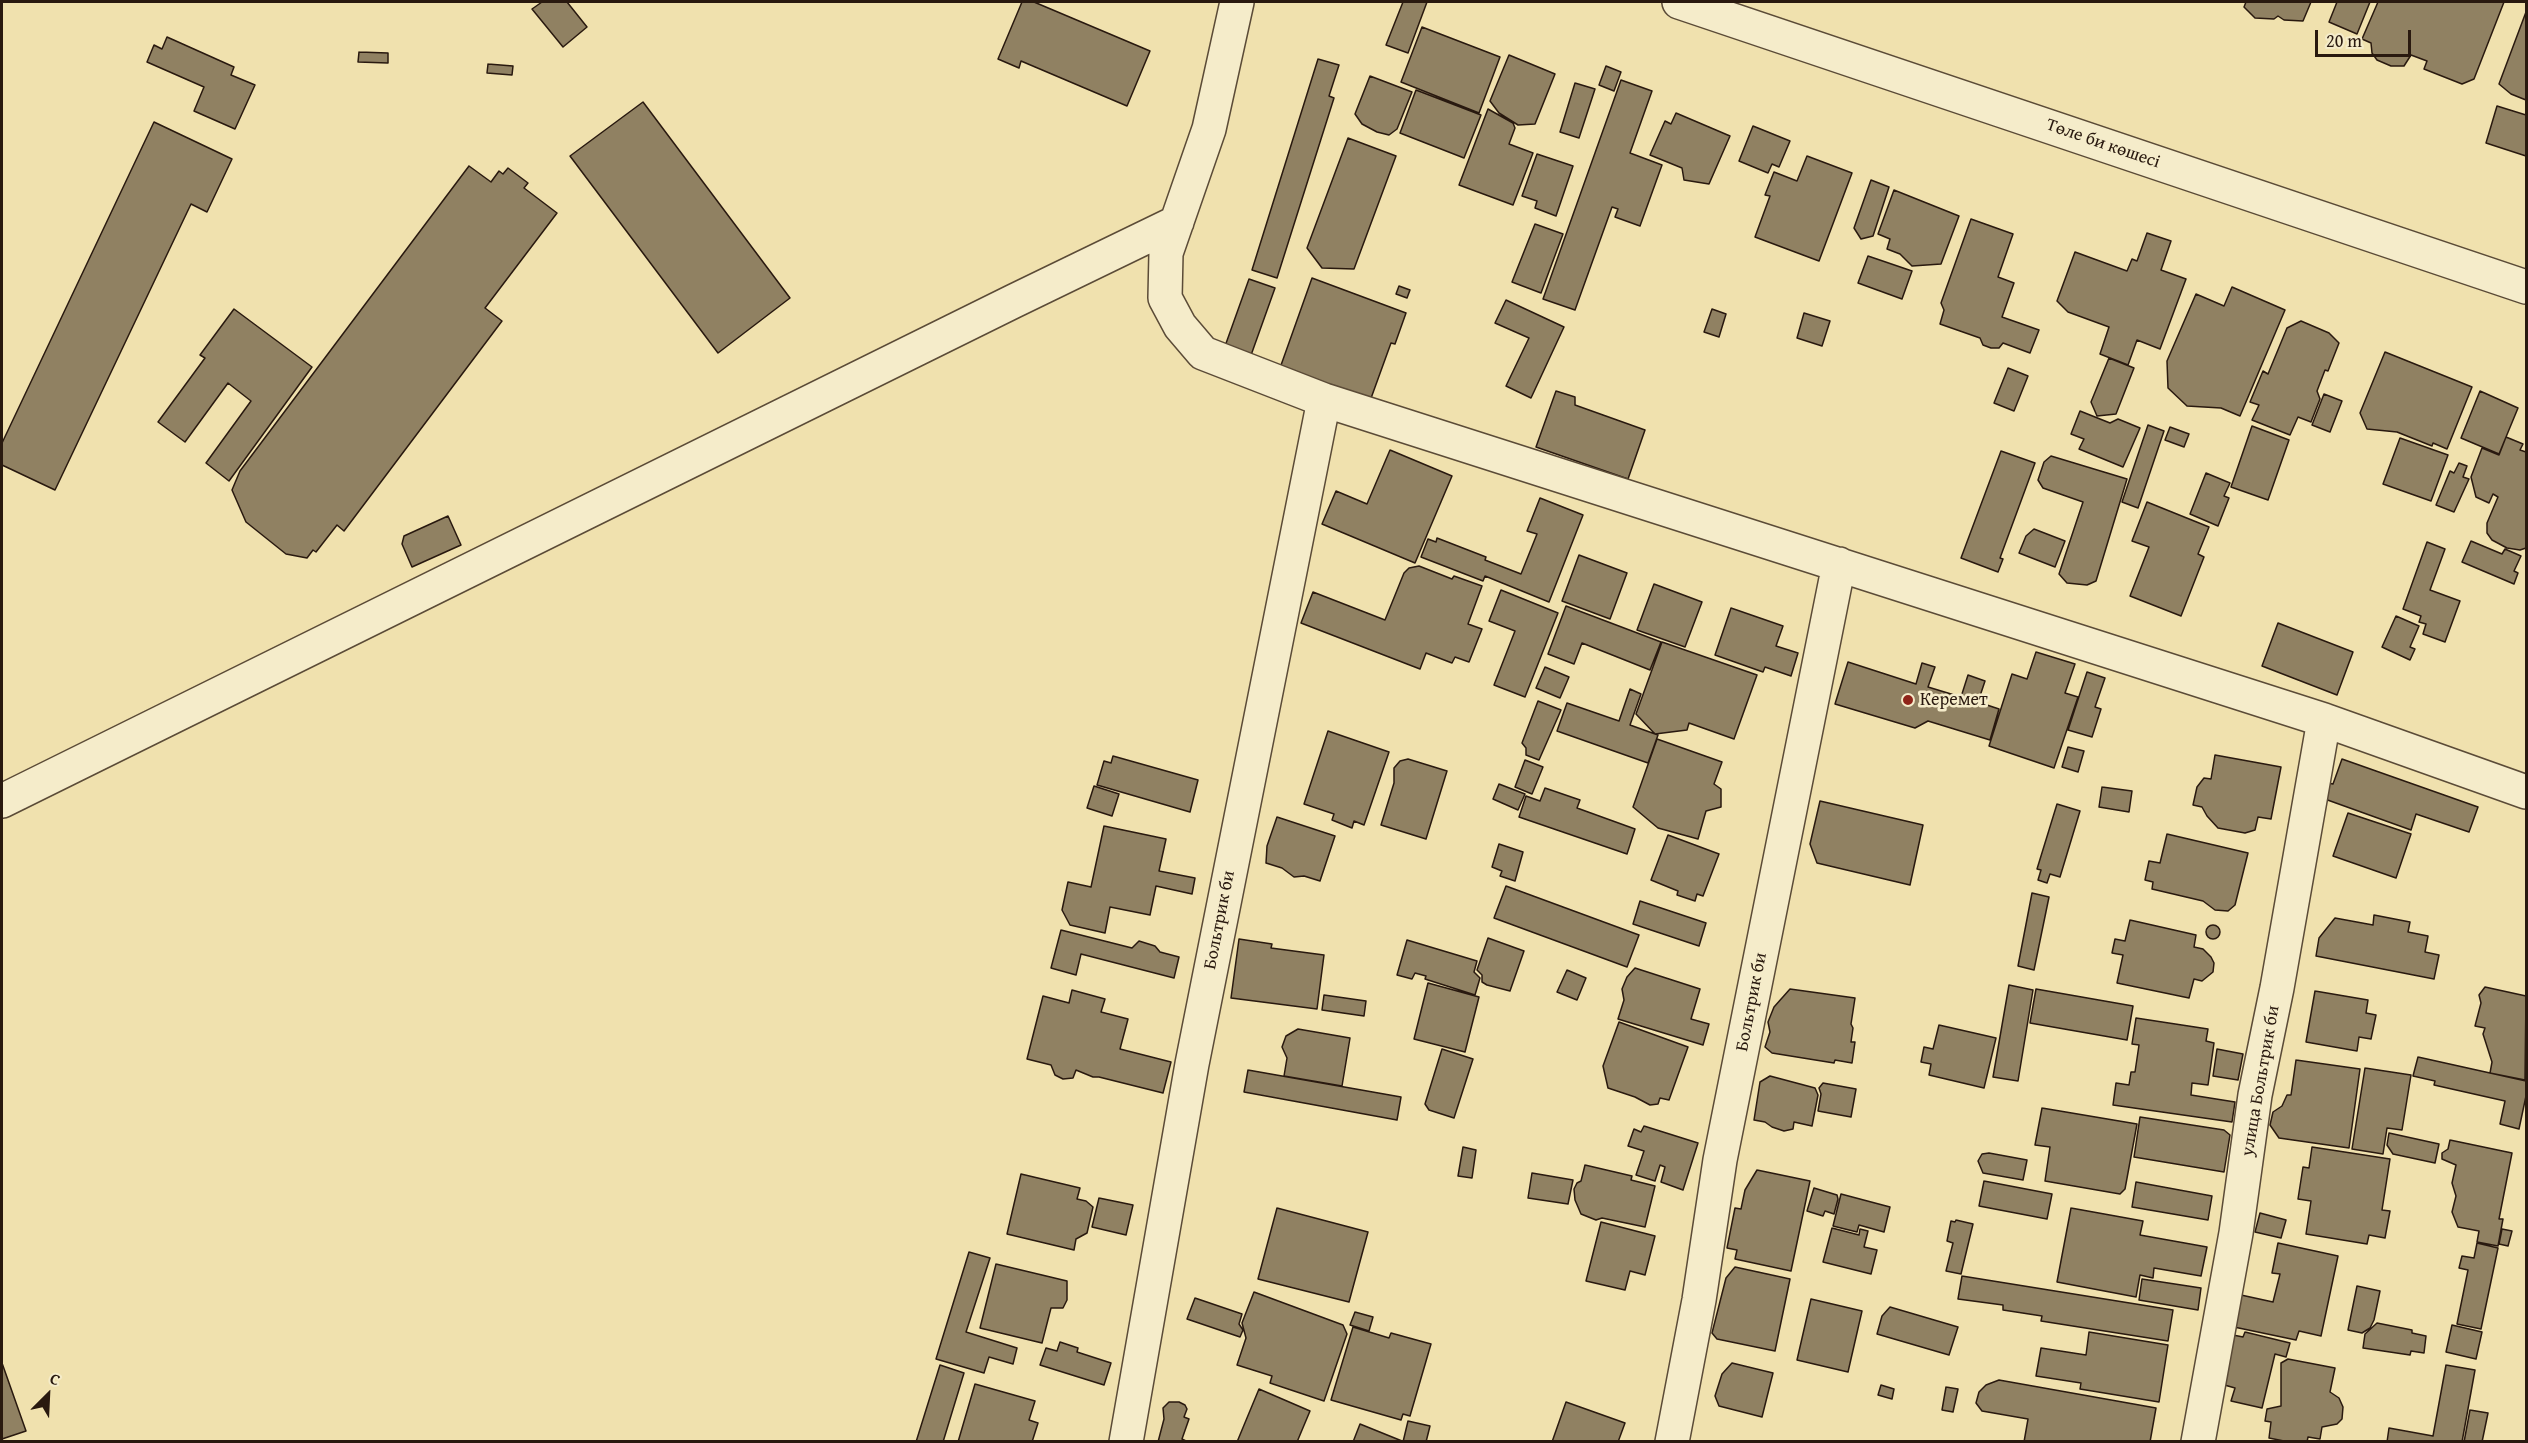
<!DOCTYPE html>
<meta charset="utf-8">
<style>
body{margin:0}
#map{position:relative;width:2528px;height:1443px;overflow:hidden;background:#f0e1ae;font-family:"Gentium Book Plus",serif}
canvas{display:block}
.frame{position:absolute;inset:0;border:3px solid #29190f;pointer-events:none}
.north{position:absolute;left:18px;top:1365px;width:60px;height:60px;-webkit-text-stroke:4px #f5ecca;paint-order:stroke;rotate:24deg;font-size:16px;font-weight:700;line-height:24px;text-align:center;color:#29190f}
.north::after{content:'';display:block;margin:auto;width:21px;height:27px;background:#29190f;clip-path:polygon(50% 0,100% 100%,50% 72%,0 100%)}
.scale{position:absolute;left:2315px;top:30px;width:96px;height:27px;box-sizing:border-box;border:3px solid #29190f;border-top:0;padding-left:8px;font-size:18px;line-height:21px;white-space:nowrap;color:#29190f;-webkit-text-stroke:4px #f5ecca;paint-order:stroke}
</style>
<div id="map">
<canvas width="2528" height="1443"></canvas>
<div class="frame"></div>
<div class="north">С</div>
<div class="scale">20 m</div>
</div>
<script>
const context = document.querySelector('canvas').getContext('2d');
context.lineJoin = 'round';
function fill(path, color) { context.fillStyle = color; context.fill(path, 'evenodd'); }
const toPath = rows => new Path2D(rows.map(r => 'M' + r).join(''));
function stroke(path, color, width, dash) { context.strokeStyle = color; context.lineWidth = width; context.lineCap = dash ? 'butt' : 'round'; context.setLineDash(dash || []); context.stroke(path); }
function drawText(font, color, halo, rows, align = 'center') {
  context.font = font + ' "Gentium Book Plus",serif'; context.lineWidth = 5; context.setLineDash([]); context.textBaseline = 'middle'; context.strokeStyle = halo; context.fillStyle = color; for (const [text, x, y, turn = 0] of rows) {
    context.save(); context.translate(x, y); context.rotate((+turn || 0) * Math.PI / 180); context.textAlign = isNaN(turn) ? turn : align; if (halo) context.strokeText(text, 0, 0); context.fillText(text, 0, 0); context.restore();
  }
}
const building = toPath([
 [542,2,567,2,587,27,563,47,532,9,542,2],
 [1022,2,1034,2,1150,51,1127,106,1021,61,1019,68,998,59,1022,2],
 [1403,2,1427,2,1408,53,1386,45,1403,2],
 [2246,2,2311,2,2303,21,2284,20,2278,16,2274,19,2255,18,2244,7,2246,2],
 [2337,2,2370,2,2357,34,2329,22,2337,2],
 [2378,2,2504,2,2474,79,2462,84,2424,69,2427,61,2411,55,2404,66,2391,66,2377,60,2372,53,2371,43,2362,39,2378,2],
 [2526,12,2526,100,2511,94,2499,84,2526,12],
 [1422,27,1500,57,1479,113,1401,82,1422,27],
 [167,37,234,67,231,75,255,85,235,129,194,111,204,87,147,62,154,45,162,49,167,37],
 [359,52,388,53,388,63,358,62,359,52],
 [1509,55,1555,74,1535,124,1518,125,1499,113,1490,101,1509,55],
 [1318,59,1339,65,1329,96,1334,98,1277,278,1252,270,1318,59],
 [488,64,513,66,512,75,487,73,488,64],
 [1606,66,1621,72,1614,91,1599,85,1606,66],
 [1370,76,1412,92,1397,129,1389,135,1377,132,1362,124,1355,114,1370,76],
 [1621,80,1652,91,1630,153,1662,165,1640,226,1615,217,1618,209,1612,207,1575,310,1543,299,1621,80],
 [1575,83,1595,89,1579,138,1560,132,1575,83],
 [1416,90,1481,115,1464,158,1400,133,1416,90],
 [643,102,790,298,718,353,570,156,643,102],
 [2497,106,2526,115,2526,156,2486,143,2497,106],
 [1488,109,1513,123,1515,128,1509,144,1533,153,1513,205,1459,185,1488,109],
 [1676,113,1730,136,1709,184,1684,180,1682,168,1650,155,1665,121,1671,124,1676,113],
 [154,122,232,159,207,212,191,204,55,490,2,465,2,443,154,122],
 [1753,126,1790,141,1779,167,1772,164,1768,173,1739,161,1753,126],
 [1348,138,1396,156,1354,269,1322,268,1307,248,1348,138],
 [1537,154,1573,166,1556,216,1535,208,1537,201,1522,196,1537,154],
 [1807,156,1852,173,1819,261,1755,237,1770,196,1765,195,1774,172,1797,181,1807,156],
 [469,166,491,182,499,171,503,174,508,168,528,183,524,188,557,213,485,308,502,321,344,531,337,525,316,552,313,550,307,558,286,554,246,522,232,490,240,471,469,166],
 [1871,180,1889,187,1873,236,1861,239,1854,228,1871,180],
 [1894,190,1959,216,1941,264,1912,266,1900,254,1887,249,1890,239,1878,234,1894,190],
 [1971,219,2013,234,1998,277,2014,283,2002,317,2039,330,2030,353,2003,343,1999,348,1991,348,1983,345,1980,338,1940,324,1944,310,1941,303,1971,219],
 [1535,224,1563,234,1541,293,1512,282,1535,224],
 [2147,233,2171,241,2161,270,2186,279,2160,349,2137,340,2128,365,2100,354,2109,327,2068,312,2057,301,2075,252,2127,271,2132,259,2137,261,2147,233],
 [1868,256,1912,271,1902,299,1858,283,1868,256],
 [1312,278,1406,313,1395,344,1391,343,1370,401,1280,368,1312,278],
 [1249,279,1275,288,1250,358,1224,349,1249,279],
 [1399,286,1410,290,1407,298,1396,294,1399,286],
 [2232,287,2285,310,2240,416,2221,408,2187,406,2168,388,2167,361,2196,294,2224,306,2232,287],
 [1506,300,1564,327,1531,398,1506,386,1529,338,1495,323,1506,300],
 [234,309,312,367,229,481,206,463,251,401,228,383,185,442,158,422,205,358,200,355,234,309],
 [1712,309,1726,314,1719,337,1704,332,1712,309],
 [1804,313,1830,321,1822,346,1797,338,1804,313],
 [2301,321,2329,333,2339,343,2328,371,2325,370,2317,391,2320,399,2311,422,2298,417,2290,435,2252,420,2259,405,2250,402,2263,371,2268,374,2287,328,2301,321],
 [2385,352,2472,387,2447,449,2433,443,2432,446,2397,432,2367,429,2360,413,2385,352],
 [2109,358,2134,368,2116,414,2097,416,2091,402,2109,358],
 [2008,368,2028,376,2014,411,1994,403,2008,368],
 [1556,391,1575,397,1575,405,1645,430,1628,479,1536,447,1556,391],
 [2480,391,2518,408,2499,454,2461,438,2480,391],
 [2324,394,2342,401,2330,432,2312,425,2324,394],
 [2080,411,2110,423,2118,419,2140,428,2123,467,2079,449,2084,439,2071,434,2080,411],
 [2148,425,2164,431,2138,508,2122,502,2148,425],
 [2252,426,2289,440,2268,500,2231,487,2252,426],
 [2170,427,2189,434,2184,447,2165,440,2170,427],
 [2506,437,2523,444,2520,450,2526,452,2526,548,2520,550,2507,548,2492,540,2487,533,2487,523,2498,497,2493,494,2489,503,2476,497,2471,477,2482,448,2499,455,2506,437],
 [2400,438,2448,455,2431,501,2383,484,2400,438],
 [1390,450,1452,476,1415,563,1322,524,1336,491,1367,504,1390,450],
 [2001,451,2035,463,2000,558,2003,559,1998,572,1961,558,2001,451],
 [2051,456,2127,479,2096,581,2087,585,2067,583,2059,574,2083,502,2043,488,2038,480,2044,462,2051,456],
 [2459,463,2467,466,2463,477,2469,479,2454,512,2436,505,2450,471,2454,473,2459,463],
 [2206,473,2230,483,2224,496,2229,498,2218,526,2190,514,2206,473],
 [1540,498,1583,515,1549,602,1485,576,1483,581,1421,557,1428,539,1436,542,1437,538,1486,557,1485,560,1521,574,1537,534,1527,531,1540,498],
 [2147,502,2209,527,2198,554,2204,557,2181,616,2130,596,2149,547,2132,541,2147,502],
 [448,516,461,545,412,567,402,544,404,536,448,516],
 [2034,529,2065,541,2055,567,2019,553,2026,536,2034,529],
 [2471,541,2502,554,2505,549,2521,556,2514,571,2518,573,2514,584,2462,562,2471,541],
 [2427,542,2445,549,2430,590,2460,601,2445,642,2423,634,2426,624,2419,622,2421,616,2403,609,2427,542],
 [1579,555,1627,573,1610,619,1562,601,1579,555],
 [1419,566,1452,579,1454,576,1482,586,1468,624,1482,629,1469,662,1455,657,1452,663,1426,653,1420,669,1301,623,1313,592,1385,620,1404,573,1409,568,1419,566],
 [1654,584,1702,602,1685,647,1637,630,1654,584],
 [1501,590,1558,613,1525,697,1494,685,1515,631,1489,621,1501,590],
 [1566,606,1661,642,1650,670,1582,643,1574,664,1548,654,1566,606],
 [1731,608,1783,626,1776,646,1798,653,1791,676,1765,667,1763,672,1715,655,1731,608],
 [2396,616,2419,626,2410,647,2415,649,2410,660,2382,647,2396,616],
 [2278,623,2353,652,2337,695,2262,666,2278,623],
 [1662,642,1757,675,1734,739,1689,723,1687,730,1655,734,1636,714,1662,642],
 [2036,652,2075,664,2065,693,2078,697,2054,768,1989,746,2012,674,2027,679,2036,652],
 [1848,662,1916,684,1922,663,1935,667,1928,687,1961,697,1968,675,1985,681,1978,702,1999,709,1990,740,1928,721,1915,728,1835,704,1848,662],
 [1545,667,1569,677,1560,698,1536,688,1545,667],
 [2087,672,2105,678,2095,707,2101,709,2092,737,2068,730,2087,672],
 [1630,689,1641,694,1630,725,1658,735,1648,763,1557,731,1567,703,1619,721,1630,689],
 [1538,701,1561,710,1539,760,1526,755,1526,748,1522,743,1538,701],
 [1328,731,1389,752,1364,825,1354,821,1352,828,1332,820,1334,814,1304,804,1328,731],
 [1657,739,1722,762,1714,784,1721,789,1721,807,1706,811,1698,839,1658,828,1633,807,1657,739],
 [2068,747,2084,751,2078,772,2062,767,2068,747],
 [2215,755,2281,767,2271,819,2258,817,2255,830,2245,833,2218,828,2207,816,2202,807,2193,805,2197,787,2204,778,2211,779,2215,755],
 [1113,756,1198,780,1190,812,1097,785,1104,761,1111,763,1113,756],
 [1408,759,1447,771,1426,839,1381,825,1394,783,1394,768,1400,761,1408,759],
 [2342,759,2478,807,2469,832,2416,814,2411,830,2322,798,2328,783,2333,784,2342,759],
 [1525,760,1543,767,1532,794,1515,787,1525,760],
 [1499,784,1525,794,1518,810,1493,799,1499,784],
 [1094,786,1119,794,1112,816,1087,808,1094,786],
 [2102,787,2132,791,2129,812,2099,807,2102,787],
 [1545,788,1580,800,1577,808,1635,829,1627,854,1519,817,1526,796,1540,801,1545,788],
 [1820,801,1923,825,1910,885,1817,863,1810,844,1820,801],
 [2057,804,2080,811,2060,877,2050,874,2047,883,2038,880,2041,870,2037,869,2057,804],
 [2348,813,2411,834,2396,878,2333,856,2348,813],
 [1277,817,1335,836,1320,881,1304,876,1294,877,1282,868,1266,863,1267,846,1277,817],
 [1104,826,1166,839,1159,871,1195,878,1192,894,1156,886,1150,915,1110,907,1105,933,1070,925,1062,910,1068,882,1091,887,1104,826],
 [2167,834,2248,853,2235,905,2228,911,2215,910,2203,901,2152,889,2153,882,2145,880,2149,861,2160,863,2167,834],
 [1668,835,1719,854,1703,896,1697,894,1695,901,1677,895,1678,891,1651,880,1668,835],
 [1499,844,1523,852,1515,881,1500,876,1502,871,1492,867,1499,844],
 [1506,886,1639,935,1627,967,1494,918,1506,886],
 [2032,893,2049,897,2034,970,2018,966,2032,893],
 [1640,901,1706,923,1699,946,1633,924,1640,901],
 [2374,915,2410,922,2408,932,2428,936,2425,952,2439,955,2434,979,2316,956,2319,938,2335,918,2373,925,2374,915],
 [2130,920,2196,935,2194,947,2203,949,2211,957,2214,963,2213,972,2202,981,2194,979,2189,998,2117,983,2123,955,2112,953,2115,939,2125,941,2130,920],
 '2206 932a7 7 0 1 1 14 0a7 7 0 1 1-14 0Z',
 [1061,930,1132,948,1139,941,1155,946,1160,952,1179,957,1174,978,1081,954,1076,975,1051,968,1061,930],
 [1488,938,1524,951,1510,991,1487,985,1482,982,1482,975,1477,970,1488,938],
 [1239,939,1272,944,1271,948,1324,955,1317,1009,1231,998,1239,939],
 [1407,940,1477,961,1474,972,1480,978,1475,995,1425,979,1426,976,1415,973,1412,979,1397,975,1407,940],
 [1635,968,1700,989,1691,1019,1709,1024,1703,1045,1618,1019,1624,1000,1622,989,1627,977,1635,968],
 [1567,970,1586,978,1577,1000,1557,992,1567,970],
 [1428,983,1479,997,1465,1052,1414,1039,1428,983],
 [2009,985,2033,990,2018,1081,1993,1077,2009,985],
 [2485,987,2526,996,2525,1080,2490,1073,2492,1062,2483,1034,2485,1028,2475,1026,2481,1003,2479,995,2485,987],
 [1790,989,1855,998,1851,1024,1853,1028,1851,1042,1855,1042,1852,1063,1835,1060,1834,1063,1772,1053,1765,1047,1770,1032,1768,1022,1774,1007,1790,989],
 [2036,989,2133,1006,2127,1040,2030,1023,2036,989],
 [1072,990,1105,999,1101,1012,1128,1019,1120,1049,1171,1062,1163,1093,1099,1077,1093,1077,1076,1070,1073,1078,1063,1079,1055,1075,1051,1065,1027,1059,1043,996,1069,1003,1072,990],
 [2315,991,2368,1000,2366,1013,2376,1015,2371,1039,2359,1037,2357,1051,2306,1042,2315,991],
 [1324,995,1366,1001,1364,1016,1322,1010,1324,995],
 [2136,1018,2208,1029,2206,1041,2214,1043,2208,1085,2192,1083,2191,1095,2235,1102,2232,1122,2113,1105,2116,1083,2129,1085,2131,1072,2135,1072,2139,1045,2132,1044,2136,1018],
 [1619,1022,1688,1047,1669,1100,1660,1098,1658,1104,1650,1105,1635,1097,1608,1088,1603,1066,1619,1022],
 [1939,1025,1996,1038,1984,1088,1929,1075,1931,1064,1921,1062,1924,1047,1933,1049,1939,1025],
 [1298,1029,1350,1038,1342,1086,1284,1076,1287,1058,1282,1047,1286,1036,1298,1029],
 [1442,1049,1473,1059,1454,1118,1429,1110,1425,1104,1442,1049],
 [2217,1049,2243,1054,2238,1080,2213,1076,2217,1049],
 [2418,1057,2526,1081,2526,1096,2519,1129,2500,1124,2505,1101,2434,1085,2435,1081,2413,1076,2418,1057],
 [2296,1060,2360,1069,2349,1148,2279,1138,2270,1125,2273,1112,2282,1106,2287,1095,2291,1095,2296,1060],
 [2365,1068,2411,1075,2402,1130,2387,1128,2383,1154,2352,1149,2365,1068],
 [1248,1070,1401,1097,1397,1120,1244,1092,1248,1070],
 [1770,1076,1815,1088,1818,1095,1812,1126,1794,1122,1793,1129,1784,1131,1772,1127,1765,1122,1754,1120,1760,1082,1770,1076],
 [1823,1083,1856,1089,1851,1117,1818,1111,1821,1094,1819,1088,1823,1083],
 [2042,1108,2137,1124,2125,1189,2120,1194,2045,1181,2050,1147,2035,1145,2042,1108],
 [2140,1117,2224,1130,2230,1135,2224,1172,2134,1157,2140,1117],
 [1644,1126,1698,1143,1683,1190,1661,1182,1665,1167,1660,1165,1655,1181,1636,1175,1644,1151,1628,1146,1634,1129,1641,1132,1644,1126],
 [2389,1133,2439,1144,2435,1163,2393,1154,2387,1145,2389,1133],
 [2450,1140,2512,1153,2499,1219,2503,1219,2498,1246,2477,1242,2479,1231,2458,1227,2452,1212,2456,1196,2452,1183,2456,1165,2442,1159,2442,1153,2448,1149,2450,1140],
 [1463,1147,1476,1150,1472,1178,1458,1176,1463,1147],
 [2312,1147,2390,1159,2382,1210,2390,1211,2385,1238,2369,1235,2367,1244,2306,1234,2311,1201,2298,1199,2303,1167,2309,1168,2312,1147],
 [1989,1153,2027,1160,2023,1180,1983,1173,1978,1161,1982,1154,1989,1153],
 [1585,1165,1632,1176,1631,1180,1655,1186,1645,1227,1602,1218,1596,1220,1581,1214,1575,1200,1574,1189,1577,1183,1581,1181,1585,1165],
 [1757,1170,1810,1181,1791,1271,1735,1259,1737,1250,1727,1248,1735,1208,1741,1209,1745,1190,1757,1170],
 [1532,1173,1573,1180,1568,1204,1528,1198,1532,1173],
 [1021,1174,1080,1188,1077,1199,1086,1201,1093,1207,1087,1233,1076,1239,1074,1250,1007,1234,1021,1174],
 [1984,1181,2052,1194,2047,1219,1979,1206,1984,1181],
 [2136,1182,2212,1196,2208,1220,2132,1207,2136,1182],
 [1814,1188,1837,1195,1838,1199,1834,1214,1825,1211,1823,1216,1807,1211,1814,1188],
 [1841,1194,1890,1207,1884,1232,1859,1225,1857,1232,1833,1226,1841,1194],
 [1099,1198,1133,1205,1126,1235,1092,1227,1099,1198],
 [1277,1208,1368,1232,1349,1302,1258,1279,1277,1208],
 [2071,1208,2143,1221,2140,1235,2207,1247,2201,1276,2154,1268,2153,1278,2140,1275,2136,1297,2057,1282,2071,1208],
 [2260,1213,2286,1220,2281,1238,2255,1232,2260,1213],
 [1956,1220,1973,1224,1961,1274,1946,1271,1953,1243,1947,1241,1951,1221,1955,1222,1956,1220],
 [1601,1222,1655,1236,1645,1275,1630,1271,1625,1290,1586,1281,1601,1222],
 [1832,1228,1859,1235,1860,1229,1868,1231,1864,1247,1877,1250,1871,1274,1823,1262,1832,1228],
 [2502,1229,2512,1231,2508,1246,2499,1244,2502,1229],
 [2278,1243,2338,1256,2321,1336,2299,1331,2296,1340,2234,1327,2241,1295,2273,1302,2280,1274,2272,1273,2278,1243],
 [2477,1243,2498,1248,2481,1329,2457,1324,2468,1270,2459,1268,2462,1256,2474,1258,2477,1243],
 [969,1252,990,1258,966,1332,1017,1348,1013,1364,989,1357,984,1373,936,1359,969,1252],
 [996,1264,1067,1281,1067,1300,1063,1308,1051,1308,1042,1343,980,1328,996,1264],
 [1735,1267,1790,1279,1775,1351,1717,1339,1712,1333,1726,1278,1735,1267],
 [1962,1276,2173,1310,2168,1341,2041,1321,2042,1316,2003,1310,2003,1305,1958,1299,1962,1276],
 [2142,1279,2201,1288,2198,1310,2139,1300,2142,1279],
 [2357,1286,2380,1291,2374,1320,2370,1328,2362,1333,2348,1330,2357,1286],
 [1254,1292,1343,1325,1347,1334,1324,1401,1270,1383,1272,1376,1237,1365,1246,1338,1242,1323,1254,1292],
 [1195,1298,1242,1314,1239,1324,1243,1330,1240,1337,1187,1319,1195,1298],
 [1811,1299,1862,1311,1848,1372,1797,1360,1811,1299],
 [1890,1307,1958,1327,1949,1355,1877,1334,1882,1316,1890,1307],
 [1355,1312,1373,1317,1369,1331,1350,1325,1355,1312],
 [2377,1323,2412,1330,2412,1333,2426,1336,2424,1353,2411,1351,2410,1355,2363,1348,2365,1334,2377,1323],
 [2452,1325,2482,1332,2476,1359,2446,1352,2452,1325],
 [1353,1327,1389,1338,1391,1333,1431,1344,1410,1416,1403,1414,1401,1420,1331,1400,1353,1327],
 [2089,1332,2168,1345,2159,1402,2080,1389,2081,1383,2036,1376,2041,1348,2086,1355,2089,1332],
 [2245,1332,2290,1343,2286,1357,2275,1354,2262,1408,2231,1401,2235,1388,2221,1384,2233,1335,2243,1337,2245,1332],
 [1060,1342,1078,1348,1077,1352,1111,1363,1104,1385,1040,1365,1046,1348,1057,1351,1060,1342],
 [2288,1359,2335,1368,2330,1392,2339,1398,2343,1407,2342,1419,2337,1424,2322,1427,2320,1439,2308,1437,2307,1442,2289,1442,2269,1438,2271,1422,2265,1421,2267,1409,2281,1406,2281,1363,2288,1359],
 [2,1363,26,1431,2,1439,2,1363],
 [1732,1363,1773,1373,1762,1417,1719,1406,1715,1396,1722,1374,1732,1363],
 [940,1365,964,1373,943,1442,916,1442,940,1365],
 [2446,1365,2475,1370,2462,1442,2387,1442,2389,1428,2433,1436,2446,1365],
 [1999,1380,2156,1408,2150,1442,2024,1442,2028,1419,1982,1411,1976,1403,1979,1392,1986,1385,1999,1380],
 [975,1384,1035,1401,1029,1420,1038,1423,1032,1442,958,1442,975,1384],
 [1881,1385,1894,1389,1892,1399,1878,1395,1881,1385],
 [1946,1387,1958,1389,1953,1412,1942,1410,1946,1387],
 [1259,1389,1310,1411,1297,1442,1237,1442,1259,1389],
 [1169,1402,1179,1402,1185,1405,1187,1409,1184,1417,1189,1419,1182,1439,1188,1442,1158,1442,1164,1419,1163,1408,1169,1402],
 [1566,1402,1625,1423,1618,1442,1552,1442,1566,1402],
 [2470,1410,2488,1413,2482,1442,2464,1442,2470,1410],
 [1408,1421,1430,1426,1426,1442,1403,1442,1408,1421],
 [1360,1424,1402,1441,1402,1442,1353,1442,1360,1424]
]);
fill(building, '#908162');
stroke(building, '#29190f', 1.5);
const minor = toPath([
 [1237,2,1209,129,1166,253,1165,298,1180,326,1203,353,1324,400,2324,720,2526,792],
 [1679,2,2526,287],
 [2,801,1014,301,1177,222],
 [1126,1442,1192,1064,1324,400],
 [1672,1442,1699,1300,1720,1160,1839,564],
 [2198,1442,2236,1233,2255,1095,2277,988,2324,720]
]);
stroke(minor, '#5b4b37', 36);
stroke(minor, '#f5ecca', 33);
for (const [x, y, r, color] of [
 [1908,700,6,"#8f2418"]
]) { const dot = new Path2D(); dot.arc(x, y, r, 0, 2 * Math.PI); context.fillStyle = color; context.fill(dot); stroke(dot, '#f5ecca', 2); }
drawText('18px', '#29190f', '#f5ecca', [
 ["Төле би көшесі",2103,144,19],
 ["Больтрик би",1220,920,-79],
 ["Больтрик би",1752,1002,-79],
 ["улица Больтрик би",2261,1081,-80]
]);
drawText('18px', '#29190f', '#f5ecca', [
 ["Керемет",1920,700]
], 'left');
</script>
